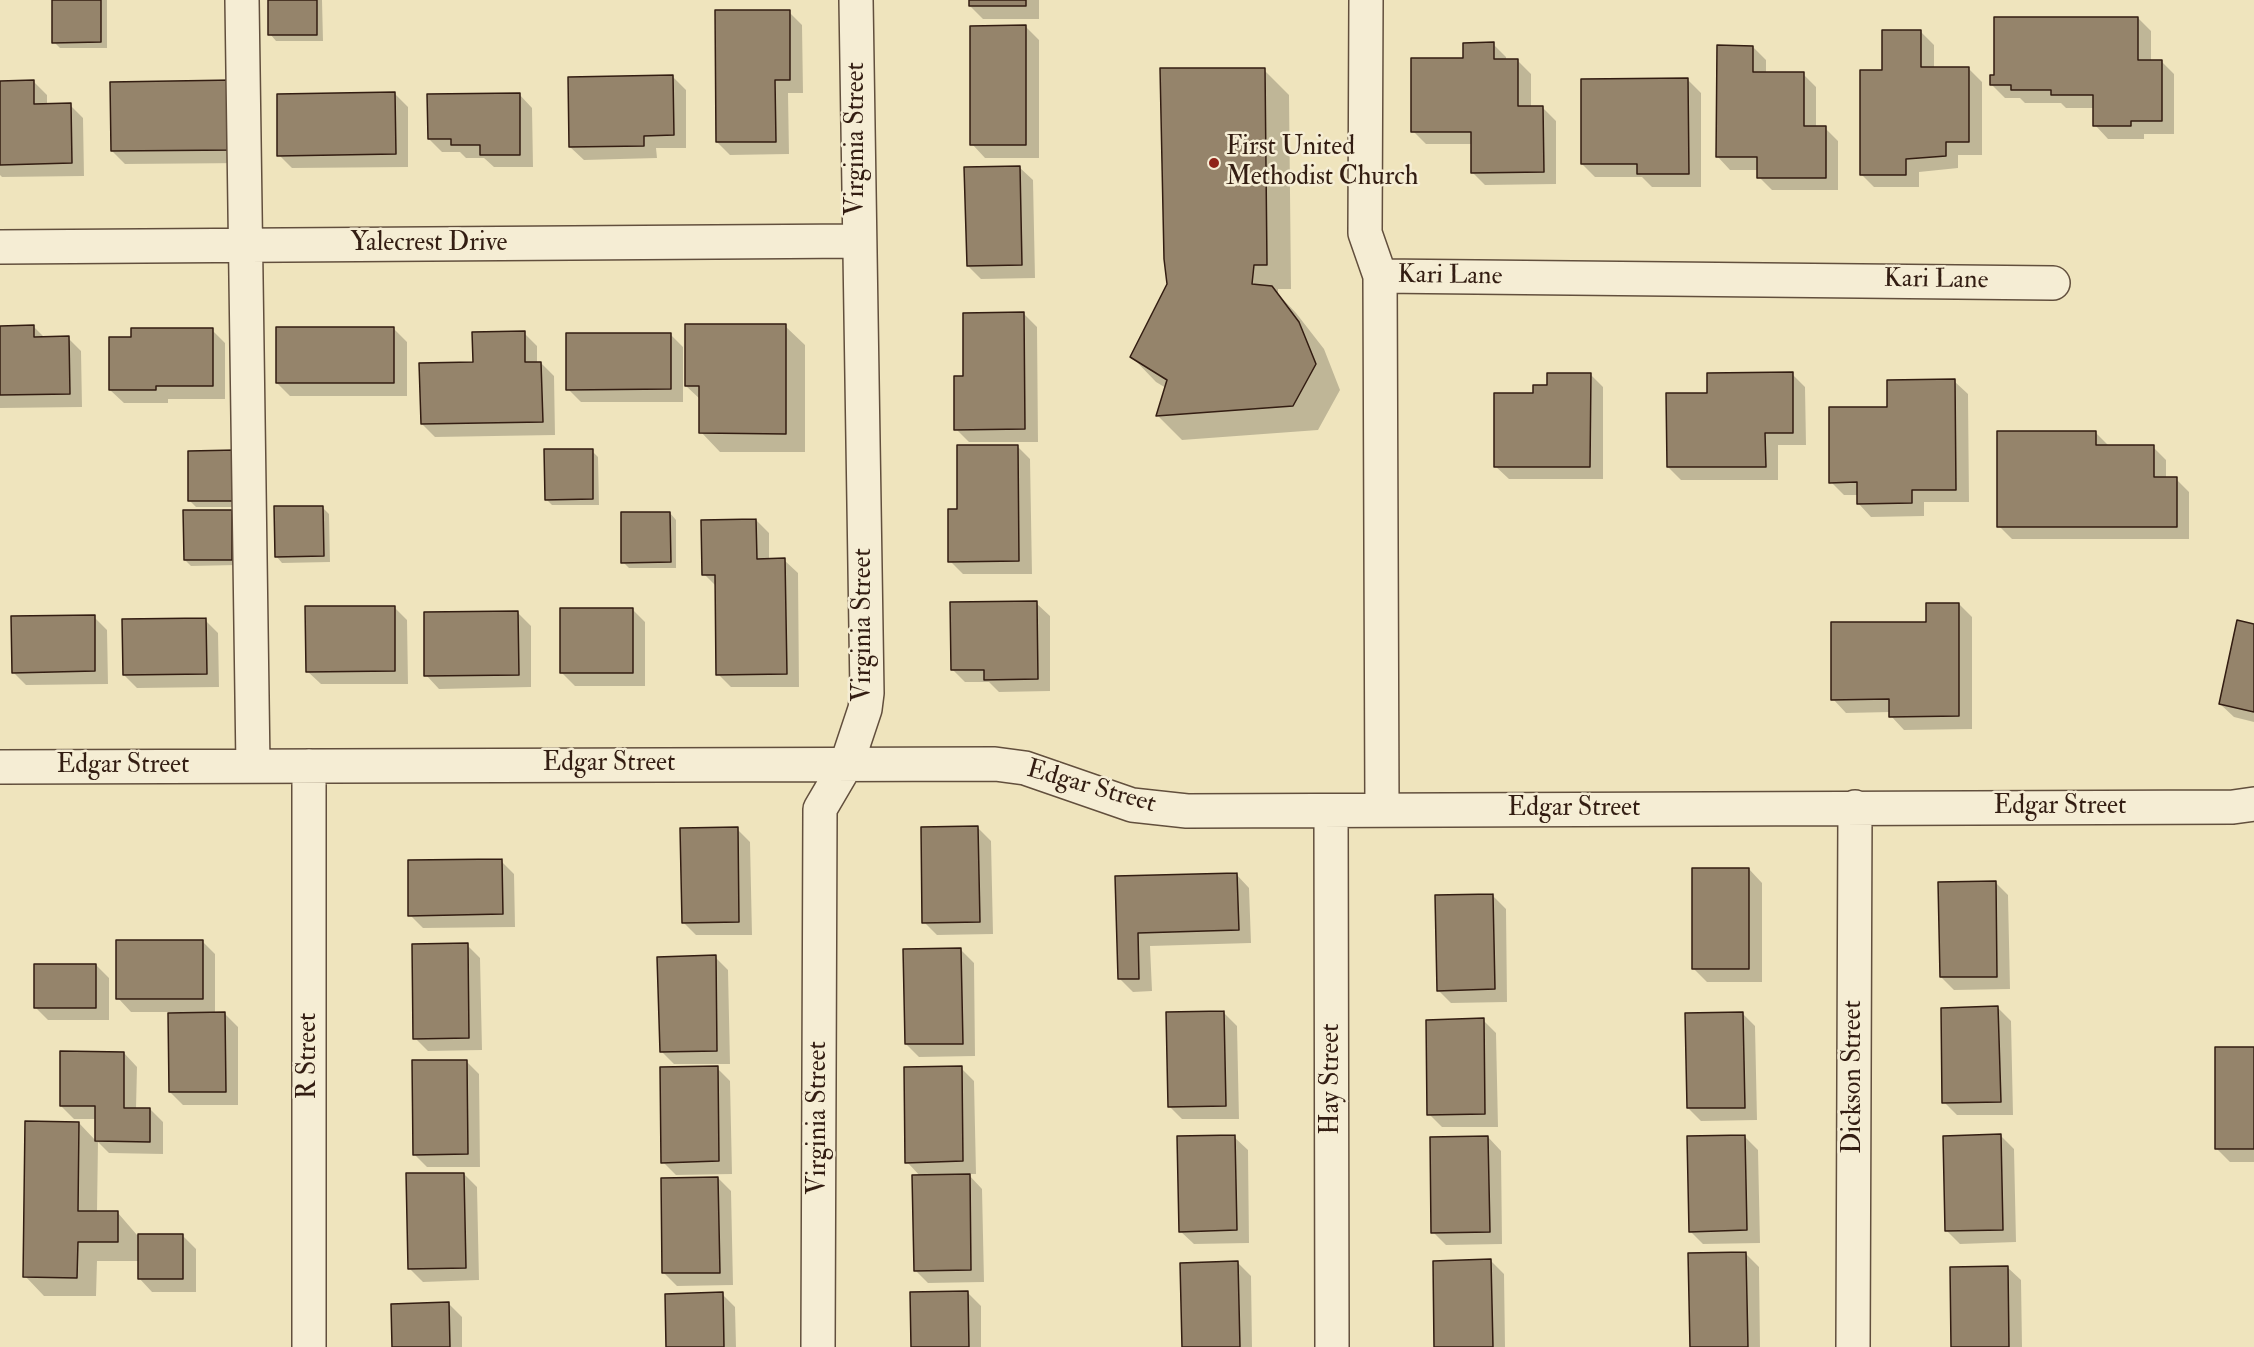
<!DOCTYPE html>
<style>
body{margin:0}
canvas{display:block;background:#efe4bd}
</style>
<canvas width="2254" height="1347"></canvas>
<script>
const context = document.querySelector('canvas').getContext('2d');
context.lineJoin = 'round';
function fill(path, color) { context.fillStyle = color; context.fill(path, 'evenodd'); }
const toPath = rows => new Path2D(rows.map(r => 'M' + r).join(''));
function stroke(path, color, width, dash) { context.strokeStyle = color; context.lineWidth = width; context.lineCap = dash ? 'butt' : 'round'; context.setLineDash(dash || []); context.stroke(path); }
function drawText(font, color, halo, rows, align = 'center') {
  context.font = font + ' "IM FELL Double Pica",serif'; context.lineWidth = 5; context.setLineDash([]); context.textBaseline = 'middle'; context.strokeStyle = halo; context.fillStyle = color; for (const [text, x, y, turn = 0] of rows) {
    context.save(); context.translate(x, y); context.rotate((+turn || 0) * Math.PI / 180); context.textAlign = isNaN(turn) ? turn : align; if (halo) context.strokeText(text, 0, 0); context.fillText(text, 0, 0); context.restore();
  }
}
fill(toPath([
 [53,0,107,0,107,48,60,48,54,42],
 [269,0,322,0,323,41,276,41,270,34],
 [970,0,1039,0,1039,19,983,19,970,6],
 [789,12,802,25,803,93,788,93,789,154,730,155,717,142],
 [2138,18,2151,31,2151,61,2161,61,2174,74,2174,134,2144,134,2144,139,2108,139,2095,125,2095,108,2066,108,2061,103,2025,103,2020,98,2005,98,1992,85],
 [1026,27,1039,40,1039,158,985,158,972,144],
 [1921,32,1934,45,1934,69,1969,69,1982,82,1982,155,1958,155,1958,168,1919,172,1919,187,1874,187,1861,174,1884,71],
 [1493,44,1506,57,1506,61,1518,61,1531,74,1531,108,1543,108,1556,121,1556,184,1485,185,1472,172,1472,144,1426,144,1413,131,1464,59],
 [1753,47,1766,60,1766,73,1803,74,1816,87,1816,128,1825,128,1838,141,1838,190,1772,190,1759,177,1759,170,1730,170,1717,156],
 [1264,70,1289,95,1291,289,1278,289,1278,294,1296,313,1324,349,1340,390,1318,430,1182,440,1157,415,1166,388,1156,382,1132,357,1169,284],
 [673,77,686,90,686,148,656,148,657,158,584,160,570,147],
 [1688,80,1701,93,1701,187,1652,187,1642,177,1595,177,1582,164],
 [0,82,34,82,47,95,47,105,70,105,83,118,84,176,2,177,0,175],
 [395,94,408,107,408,167,292,168,279,155],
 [519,94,532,108,533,167,494,167,484,158,466,158,460,152,442,152,429,139],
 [246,95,247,163,125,164,112,151],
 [1019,167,1033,180,1035,278,981,279,968,266],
 [1024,314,1037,327,1038,442,969,442,956,429,965,378],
 [33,326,45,338,68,338,81,351,82,407,0,408,0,327],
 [785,326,805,345,805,452,720,452,701,432,701,400,686,386],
 [394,329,407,342,407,396,290,396,277,383],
 [212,330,225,343,225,399,168,399,168,403,124,403,110,390],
 [524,333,537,346,537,363,541,363,554,376,555,435,435,437,422,424,474,364],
 [670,334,683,347,683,402,581,402,568,389],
 [1590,374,1603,387,1603,479,1509,479,1495,466,1535,394],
 [1792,374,1805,387,1806,445,1778,445,1778,480,1681,480,1668,467,1708,394],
 [1954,381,1968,394,1969,502,1924,502,1924,516,1871,517,1858,503,1858,495,1844,495,1831,482,1889,408],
 [2096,433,2109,446,2153,447,2166,460,2166,479,2176,479,2189,492,2189,539,2012,539,1999,526],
 [1017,446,1030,459,1032,574,963,574,950,561,959,510],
 [592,451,598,457,599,505,552,505,546,499],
 [189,453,243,507,196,507,190,501],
 [323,508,329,514,330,562,282,563,276,556],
 [231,511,237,517,238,565,191,566,185,560],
 [670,513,676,520,676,568,629,568,623,562],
 [756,520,769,533,769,560,784,560,798,573,799,687,731,687,718,674,716,586,704,574],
 [1036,603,1050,616,1050,691,999,692,989,682,965,682,952,669],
 [1959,604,1972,617,1972,729,1904,730,1891,716,1891,712,1846,713,1833,699,1928,623],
 [394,607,407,620,408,684,321,684,307,671],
 [632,609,645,622,645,686,575,686,562,673],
 [518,613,531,626,531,687,439,689,426,675],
 [94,617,107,630,108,684,26,685,13,672],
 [205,620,218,633,219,687,137,688,124,675],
 [2254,625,2254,722,2234,717,2220,704],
 [978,828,991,841,993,934,937,935,924,922],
 [737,829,750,842,752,935,696,935,683,922],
 [501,861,514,874,515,927,423,928,410,915],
 [1749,869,1762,883,1762,982,1707,982,1694,969],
 [1236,874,1249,888,1251,943,1150,946,1152,991,1133,992,1120,979,1116,878],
 [1995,882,2008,895,2010,989,1954,990,1941,977],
 [1493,896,1506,909,1507,1002,1451,1003,1438,990],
 [202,941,215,954,215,1014,225,1014,238,1027,238,1105,183,1105,170,1092,182,1012,131,1012,118,998],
 [467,945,480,958,482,1050,428,1051,415,1038],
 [961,950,974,963,975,1056,919,1057,906,1044],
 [715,957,728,970,730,1064,674,1064,661,1051],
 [96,965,109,978,109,1020,48,1020,35,1007],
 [1998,1008,2011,1021,2013,1115,1957,1115,1944,1102],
 [1224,1013,1237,1026,1239,1119,1182,1119,1169,1106],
 [1742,1013,1755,1026,1757,1120,1701,1121,1688,1108],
 [1483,1020,1496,1033,1498,1127,1442,1127,1429,1114],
 [2254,1049,2254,1162,2230,1162,2217,1149],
 [124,1053,137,1067,136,1109,150,1109,163,1122,163,1154,109,1153,98,1142,97,1212,118,1213,137,1235,182,1235,196,1249,196,1292,152,1292,139,1278,139,1261,97,1261,96,1296,44,1296,25,1276,79,1123,96,1141,96,1119,74,1119,61,1106],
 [466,1061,479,1074,480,1167,427,1167,414,1154],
 [717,1068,730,1081,732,1174,676,1175,663,1162],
 [961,1068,974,1081,976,1174,968,1174,982,1189,984,1282,928,1283,915,1270,921,1177,907,1162],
 [2001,1136,2014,1149,2016,1242,1960,1244,1946,1230],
 [1234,1137,1248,1150,1249,1243,1194,1244,1180,1231],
 [1488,1137,1501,1151,1502,1244,1446,1245,1433,1232],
 [1745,1137,1758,1150,1760,1243,1703,1244,1690,1231],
 [464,1174,477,1187,479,1280,423,1282,410,1269],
 [718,1178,731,1191,733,1285,677,1286,664,1273],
 [1746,1254,1759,1267,1760,1347,1691,1347],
 [1491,1261,1504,1274,1505,1347,1436,1347],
 [1238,1263,1251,1276,1252,1347,1183,1347],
 [2007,1267,2021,1280,2022,1347,1953,1347],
 [968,1293,981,1306,981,1347,913,1347],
 [722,1294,735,1307,736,1347,667,1347],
 [449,1304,462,1317,462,1347,393,1347]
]), '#0003');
const building = toPath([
 [52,0,101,0,101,42,52,43,52,0],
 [268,0,317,0,317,35,268,35,268,0],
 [969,0,1026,0,1026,6,969,6,969,0],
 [715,10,790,10,790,80,775,80,776,142,716,142,715,10],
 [1994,17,2138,17,2138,60,2162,60,2162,121,2131,121,2131,126,2093,126,2093,95,2051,95,2051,90,2011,90,2011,85,1990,85,1990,75,1994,75,1994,17],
 [1026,25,1026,145,970,145,970,26,1026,25],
 [1882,30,1921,30,1921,67,1969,67,1969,142,1946,142,1946,156,1906,159,1906,175,1860,175,1860,70,1882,70,1882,30],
 [1494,42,1494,59,1518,59,1518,106,1543,106,1544,172,1471,173,1471,132,1411,132,1411,58,1463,58,1463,43,1494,42],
 [1717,45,1753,46,1753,72,1804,72,1804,126,1826,126,1826,178,1757,178,1757,157,1716,157,1717,45],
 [1160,68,1265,68,1267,265,1254,265,1252,284,1272,286,1299,322,1316,364,1293,406,1156,416,1167,380,1130,357,1167,284,1164,259,1160,68],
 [673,75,674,135,644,136,644,146,569,147,568,77,673,75],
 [1688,78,1689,174,1637,174,1637,164,1581,164,1581,79,1688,78],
 [34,80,34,104,71,103,72,163,0,165,0,81,34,80],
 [234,80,235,150,111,151,110,82,234,80],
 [395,92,396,154,277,156,277,94,395,92],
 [520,93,520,155,480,155,480,145,451,145,451,139,428,139,427,94,520,93],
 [1020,166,1022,265,967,266,964,167,1020,166],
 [1024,312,1025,429,954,430,954,376,963,376,963,313,1024,312],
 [685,324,786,324,786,434,699,433,699,386,685,386,685,324],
 [34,325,34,337,69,336,70,394,0,395,0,326,34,325],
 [276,327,394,327,394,383,276,383,276,327],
 [131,328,213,328,213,386,156,386,156,390,109,390,109,337,131,337,131,328],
 [525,331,525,362,541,362,543,422,421,424,419,363,473,362,472,332,525,331],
 [566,333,671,333,671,389,566,390,566,333],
 [1793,372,1793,433,1765,433,1766,467,1667,467,1666,393,1707,393,1707,373,1793,372],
 [1547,373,1591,373,1590,467,1494,467,1494,393,1533,393,1533,385,1547,385,1547,373],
 [1955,379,1956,490,1912,490,1912,503,1857,504,1857,482,1829,483,1829,407,1887,407,1887,380,1955,379],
 [1997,431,2096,431,2096,445,2154,445,2154,477,2177,477,2177,527,1997,527,1997,431],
 [957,445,1018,445,1019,561,948,562,948,509,957,509,957,445],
 [544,449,593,449,593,499,545,500,544,449],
 [237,450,238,501,188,501,188,451,237,450],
 [274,506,323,506,324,556,275,557,274,506],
 [183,510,232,510,232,560,184,560,183,510],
 [621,512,670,512,671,562,621,563,621,512],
 [756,519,757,559,785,558,787,674,716,675,715,575,702,575,701,520,756,519],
 [1037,601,1038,679,984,680,984,670,951,670,950,602,1037,601],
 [1926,603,1959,603,1959,716,1889,717,1889,699,1831,700,1831,622,1926,622,1926,603],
 [305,606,395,606,395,671,306,672,305,606],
 [560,608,633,608,633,673,560,673,560,608],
 [518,611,519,675,424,676,424,612,518,611],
 [95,615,95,671,12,673,11,616,95,615],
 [206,618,207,674,123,675,122,619,206,618],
 [2237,620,2254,624,2254,712,2219,704,2237,620],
 [978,826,980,922,922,923,921,827,978,826],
 [738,827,739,922,682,923,680,828,738,827],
 [502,859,503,914,408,916,408,860,502,859],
 [1692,868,1749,868,1749,969,1692,969,1692,868],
 [1237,873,1239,930,1138,933,1139,979,1118,979,1115,876,1237,873],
 [1996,881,1997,977,1940,977,1938,882,1996,881],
 [1493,894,1495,989,1437,991,1435,895,1493,894],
 [116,940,203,940,203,999,116,999,116,940],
 [468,943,469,1038,413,1039,412,944,468,943],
 [961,948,963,1044,905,1044,903,949,961,948],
 [716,955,717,1051,660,1052,657,957,716,955],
 [34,964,96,964,96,1008,34,1008,34,964],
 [1998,1006,2001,1102,1942,1103,1941,1008,1998,1006],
 [1224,1011,1226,1106,1168,1107,1166,1012,1224,1011],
 [225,1012,226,1092,169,1092,168,1013,225,1012],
 [1743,1012,1745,1108,1687,1108,1685,1013,1743,1012],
 [1484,1018,1485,1114,1427,1115,1426,1020,1484,1018],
 [2215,1047,2254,1047,2254,1149,2215,1149,2215,1047],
 [60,1051,124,1052,124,1108,150,1108,150,1142,95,1141,95,1106,60,1106,60,1051],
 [412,1060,467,1060,468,1154,413,1155,412,1060],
 [718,1066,719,1161,661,1163,660,1067,718,1066],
 [962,1066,963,1161,905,1163,904,1067,962,1066],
 [25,1121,79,1122,78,1211,118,1211,118,1242,78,1242,77,1278,23,1277,25,1121],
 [2001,1134,2003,1230,1945,1231,1943,1136,2001,1134],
 [1235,1135,1237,1230,1179,1232,1177,1136,1235,1135],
 [1745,1135,1747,1230,1689,1232,1687,1136,1745,1135],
 [1488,1136,1490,1232,1431,1233,1430,1137,1488,1136],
 [406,1173,464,1173,466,1268,408,1269,406,1173],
 [970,1174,971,1270,914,1271,912,1175,970,1174],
 [718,1177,720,1273,662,1273,661,1178,718,1177],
 [138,1234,183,1234,183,1279,138,1279,138,1234],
 [1746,1252,1748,1347,1690,1347,1688,1253,1746,1252],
 [1491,1259,1493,1347,1434,1347,1433,1261,1491,1259],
 [1238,1261,1240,1347,1182,1347,1180,1263,1238,1261],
 [2008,1266,2009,1347,1951,1347,1950,1267,2008,1266],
 [968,1291,969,1347,911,1347,910,1292,968,1291],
 [723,1292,724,1347,666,1347,665,1294,723,1292],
 [449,1302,450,1347,392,1347,391,1304,449,1302]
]);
fill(building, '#95846b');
stroke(building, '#331d12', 1.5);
const minor = toPath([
 [242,0,253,766],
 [1366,0,1365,233,1380,276],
 [0,247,858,241],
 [0,767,995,764,1025,768,1132,805,1187,811,2233,807,2254,804],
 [1382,809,1380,276,2053,283],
 [1331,811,1332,1347],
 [309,1347,309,766],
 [818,1347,820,809,847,763,865,709,867,693,856,0],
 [1853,1347,1855,807]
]);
stroke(minor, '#624f3d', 36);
stroke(minor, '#f5edd4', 33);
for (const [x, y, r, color] of [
 [1214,163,6,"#8f2418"]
]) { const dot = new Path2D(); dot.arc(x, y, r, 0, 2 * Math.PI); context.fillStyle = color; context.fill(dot); stroke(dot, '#f5edd4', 2); }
drawText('26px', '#331d12', '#f5edd4', [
 ["Virginia Street",857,139,-90],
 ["Yalecrest Drive",429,244],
 ["Kari Lane",1450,277,1],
 ["Kari Lane",1936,281,1],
 ["Virginia Street",864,625,-90],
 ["Edgar Street",609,764],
 ["Edgar Street",123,766],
 ["Edgar Street",1091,788,16],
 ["Edgar Street",2060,807],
 ["Edgar Street",1574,809],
 ["R Street",309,1056,-90],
 ["Dickson Street",1854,1077,-90],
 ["Hay Street",1332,1079,-90],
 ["Virginia Street",819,1118,-90]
]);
drawText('26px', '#331d12', '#f5edd4', [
 ["First United",1226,148],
 ["Methodist Church",1226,178]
], 'left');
</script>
